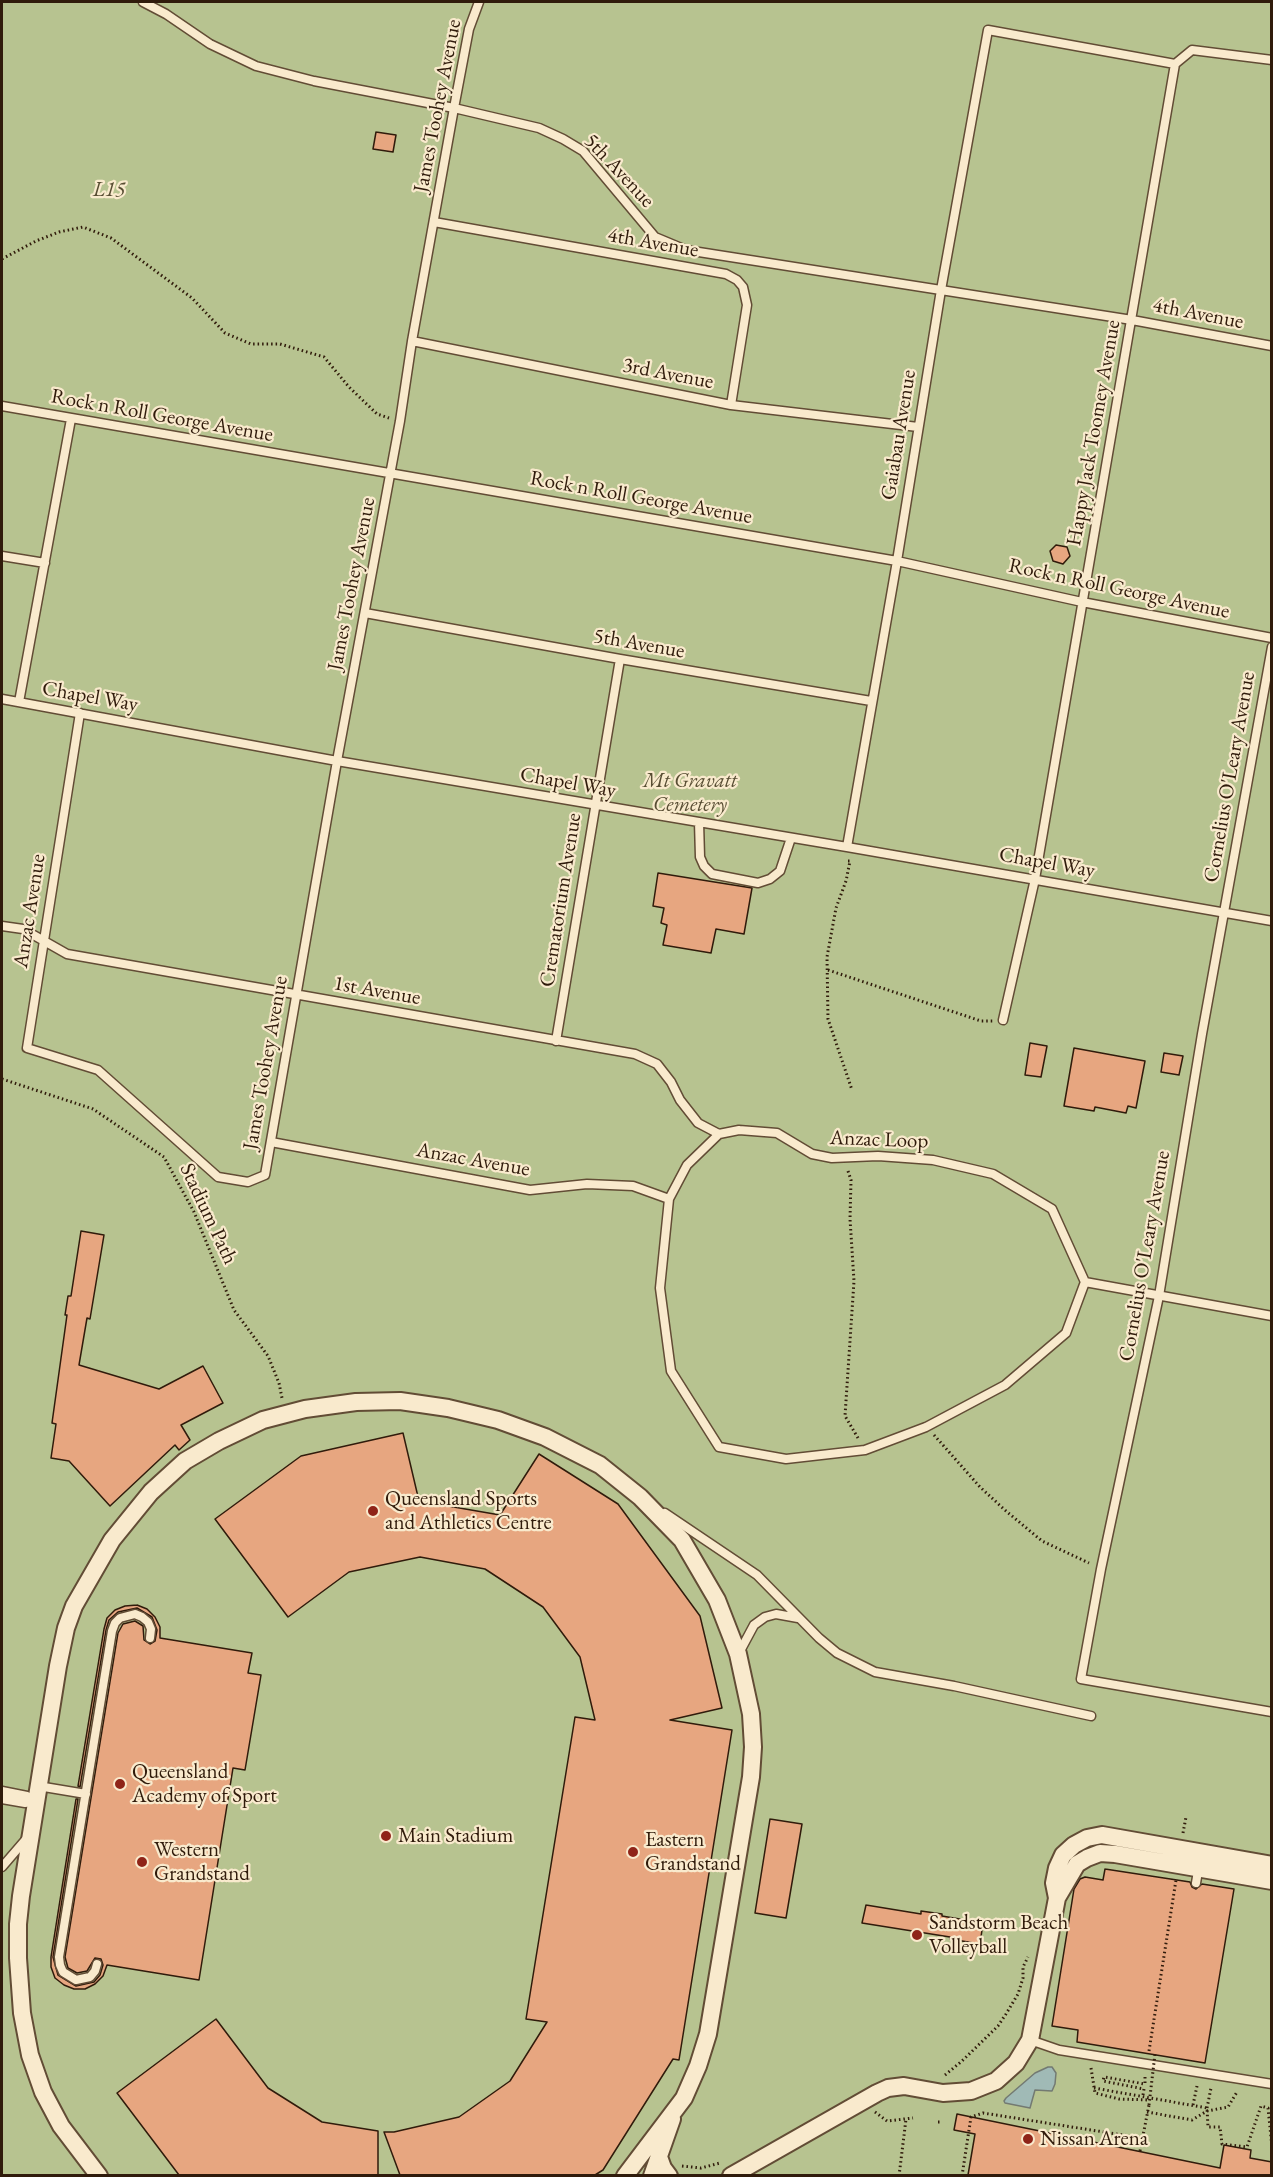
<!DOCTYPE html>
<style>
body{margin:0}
#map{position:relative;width:1273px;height:2177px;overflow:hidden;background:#f6dfb2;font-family:"EB Garamond",serif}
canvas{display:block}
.frame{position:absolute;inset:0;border:3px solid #301b0b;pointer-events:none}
</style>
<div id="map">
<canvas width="1273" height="2177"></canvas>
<div class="frame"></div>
</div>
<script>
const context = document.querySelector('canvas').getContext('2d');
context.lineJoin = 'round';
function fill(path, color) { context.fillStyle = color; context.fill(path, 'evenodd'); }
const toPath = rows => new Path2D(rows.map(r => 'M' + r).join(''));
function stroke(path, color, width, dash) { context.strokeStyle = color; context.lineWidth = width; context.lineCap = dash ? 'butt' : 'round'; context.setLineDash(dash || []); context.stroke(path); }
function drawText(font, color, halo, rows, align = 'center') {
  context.font = font + ' "EB Garamond",serif'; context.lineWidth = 4.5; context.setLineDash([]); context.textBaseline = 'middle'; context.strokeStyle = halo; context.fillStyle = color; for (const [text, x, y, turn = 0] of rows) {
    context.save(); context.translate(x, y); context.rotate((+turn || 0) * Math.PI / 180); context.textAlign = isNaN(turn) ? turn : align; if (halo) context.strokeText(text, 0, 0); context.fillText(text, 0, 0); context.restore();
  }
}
fill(toPath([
 [2,2,1271,2,1271,2175,2,2175]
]), '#b7c390');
const water = toPath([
 [1048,2067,1052,2067,1056,2073,1055,2084,1052,2091,1035,2090,1030,2108,1005,2103,1004,2101,1006,2098,1035,2073,1048,2067]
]);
fill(water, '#a0bab6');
stroke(water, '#737a72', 1.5);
const building = toPath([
 [376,132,396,135,393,152,373,149,376,132],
 [1056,545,1067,547,1070,556,1063,564,1053,561,1050,551,1056,545],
 [658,873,752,888,744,934,716,929,711,953,663,945,667,925,661,923,664,908,653,906,658,873],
 [1030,1043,1047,1046,1041,1077,1025,1075,1030,1043],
 [1074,1048,1145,1061,1136,1108,1128,1106,1126,1113,1095,1107,1094,1111,1064,1106,1074,1048],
 [1164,1053,1183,1056,1179,1075,1161,1072,1164,1053],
 [81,1231,104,1235,90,1319,87,1318,79,1365,159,1389,203,1366,223,1403,181,1425,190,1440,179,1450,175,1445,110,1506,69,1461,51,1458,56,1424,52,1423,67,1315,65,1315,68,1296,71,1296,81,1231],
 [403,1433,419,1501,500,1515,539,1454,618,1504,700,1616,722,1708,670,1720,732,1730,679,2060,673,2059,603,2170,595,2175,400,2175,384,2132,394,2132,459,2117,510,2081,547,2022,526,2019,575,1717,595,1720,580,1657,543,1607,485,1569,420,1557,349,1572,288,1617,215,1519,301,1456,403,1433],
 [137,1605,147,1609,155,1617,160,1627,160,1638,252,1653,248,1673,261,1675,245,1770,233,1768,199,1980,107,1965,103,1976,95,1984,85,1989,74,1989,64,1985,55,1978,51,1967,51,1957,76,1799,78,1799,53,1957,58,1975,76,1986,94,1982,100,1975,103,1965,101,1959,95,1958,87,1971,77,1973,68,1968,65,1957,118,1633,123,1624,135,1621,143,1626,144,1640,150,1644,155,1641,157,1630,152,1617,137,1608,118,1612,109,1620,106,1630,80,1787,78,1786,104,1629,107,1618,115,1610,125,1606,137,1605],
 [770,1819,802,1824,786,1918,755,1913,770,1819],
 [1105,1869,1190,1882,1192,1887,1196,1889,1202,1884,1234,1889,1205,2063,1077,2042,1078,2030,1052,2026,1074,1889,1080,1879,1085,1877,1103,1880,1105,1869],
 [866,1905,921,1914,921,1911,942,1914,942,1916,983,1923,980,1944,950,1939,950,1937,862,1923,866,1905],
 [216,2019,268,2088,322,2122,378,2131,378,2175,179,2175,117,2093,216,2019],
 [957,2114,1220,2168,1224,2145,1251,2150,1250,2158,1272,2162,1272,2175,968,2175,975,2134,954,2130,957,2114]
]);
fill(building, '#e7a680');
stroke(building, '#301b0b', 1.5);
const lane = toPath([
 [143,2,166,14,210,44,256,66,314,81,454,108,539,128,563,139,583,151,655,237,686,250,1132,320,1272,346],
 [434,222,726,274,737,280,743,287,747,305,731,405],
 [412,341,731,405,918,427],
 [2,406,897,561,1082,602,1272,638],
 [2,556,45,563],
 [365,613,620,659,871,701],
 [1272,647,1202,1034,1159,1296,1101,1569,1081,1679,1272,1712],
 [2,699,337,761,847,847,1272,921],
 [19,702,71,419],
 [80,713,27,1048,98,1070,218,1177,248,1182,265,1175,337,761,400,421,412,341,454,108,469,29,479,2],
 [699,822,700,857,704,866,712,874,758,883,770,879,780,871,791,838],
 [847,847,897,561,941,290,988,30,1175,64,1192,50,1272,60],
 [2,926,23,929,67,954,635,1054,657,1064,671,1082,680,1100,698,1123,719,1134],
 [1003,1020,1035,879,1175,64],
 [556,1041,620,659],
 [739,1130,777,1133,812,1154,832,1158,878,1156,933,1160,993,1174,1052,1209,1085,1282,1066,1333,1005,1385,926,1427,865,1450,786,1459,719,1447,671,1371,660,1288,669,1199,687,1165,719,1134,739,1130],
 [271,1142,530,1190,587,1184,633,1186,669,1199],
 [1085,1282,1272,1316],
 [665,1513,757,1575,819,1638,837,1653,875,1672,954,1686,1091,1716],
 [739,1653,754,1625,765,1617,776,1614,798,1618],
 [38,1786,86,1794],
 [2,1791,27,1796,36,1801],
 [2,1799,25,1803,36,1801],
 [2,1867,27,1838],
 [1196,1883,1199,1865],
 [97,1964,95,1971,90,1977,76,1980,63,1972,60,1965,59,1957,112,1631,115,1623,120,1618,135,1614,142,1617,148,1622,151,1629,150,1638],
 [1030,2040,1059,2050,1272,2084]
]);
const street = toPath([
 [1057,1898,1077,1864,1087,1858,1100,1853,1115,1854,1272,1881],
 [659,2157,663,2168,669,2176],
 [99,2176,61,2126,43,2092,30,2055,22,2013,18,1958,18,1924,21,1896,58,1666,66,1628,74,1606,112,1540,151,1492,185,1461,219,1441,263,1420,305,1409,356,1402,400,1401,448,1408,498,1420,545,1437,600,1465,640,1497,682,1540,717,1600,738,1654,751,1714,753,1747,751,1777,708,2034,698,2066,684,2098,625,2176],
 [652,2176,672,2119],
 [731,2176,877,2093,888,2088,904,2086,943,2093,971,2091,996,2081,1016,2063,1030,2040,1057,1898,1054,1883,1057,1868,1063,1855,1074,1845,1087,1838,1102,1835,1272,1865]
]);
stroke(lane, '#624c35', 11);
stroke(street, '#624c35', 20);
stroke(toPath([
 [2,259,36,241,59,232,83,227,111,238,192,298,225,333,251,344,280,344,324,357,349,387,377,414,389,418],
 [848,861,850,861,846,881,836,908,827,957,828,1019,852,1090],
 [828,970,981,1021,993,1021],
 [2,1079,93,1109,164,1157,194,1212,234,1310,268,1356,279,1383,282,1398],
 [848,1171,851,1180,850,1219,854,1281,845,1416,858,1438],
 [934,1435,980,1487,1006,1511,1042,1541,1089,1563],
 [1183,1833,1186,1817],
 [1149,2051,1176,1880],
 [1091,2068,1095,2093,1119,2099,1150,2100],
 [945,2075,962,2061,998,2026,1006,2014,1018,1994,1023,1978,1023,1967,1028,1957],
 [1094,2088,1207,2108,1208,2127,1220,2127,1222,2144,1247,2147,1261,2106,1268,2108,1272,2147],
 [1143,2095,1144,2089,1103,2081,1104,2077,1145,2084,1145,2075],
 [1193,2105,1197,2086],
 [1207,2108,1211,2088],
 [875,2112,887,2121,913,2118],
 [1147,2112,1192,2120,1207,2111,1228,2107,1237,2092],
 [938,2122,940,2122],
 [1140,2151,1149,2105],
 [682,2166,701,2168,720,2163],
 [899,2176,906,2119],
 [962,2176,971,2117,983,2113,1142,2138]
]), '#301b0b', 3, [1.5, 3]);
stroke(lane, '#f9eacd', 8);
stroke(street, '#f9eacd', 16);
stroke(toPath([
 [1149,2105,1155,2054]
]), '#301b0b', 3, [1.5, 3]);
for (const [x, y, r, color] of [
 [373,1511,6,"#8f2418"],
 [120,1784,6,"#8f2418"],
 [386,1836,6,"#8f2418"],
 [633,1852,6,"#8f2418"],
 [142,1862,6,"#8f2418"],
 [917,1935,6,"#8f2418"],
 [1028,2139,6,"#8f2418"]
]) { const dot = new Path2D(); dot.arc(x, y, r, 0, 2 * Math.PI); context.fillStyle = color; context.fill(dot); stroke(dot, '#f9eacd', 2); }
drawText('21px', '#301b0b', '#f9eacd', [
 ["James Toohey Avenue",438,106,-79],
 ["5th Avenue",619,171,47],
 ["4th Avenue",653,243,10],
 ["4th Avenue",1198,314,11],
 ["3rd Avenue",668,374,11],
 ["Rock n Roll George Avenue",162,416,10],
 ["Happy Jack Toomey Avenue",1094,433,-80],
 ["Gaiabau Avenue",899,435,-81],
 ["Rock n Roll George Avenue",641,498,10],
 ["James Toohey Avenue",352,584,-79],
 ["Rock n Roll George Avenue",1119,589,12],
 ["5th Avenue",639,644,10],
 ["Chapel Way",90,697,10],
 ["Cornelius O'Leary Avenue",1230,777,-80],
 ["Chapel Way",568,783,10],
 ["Chapel Way",1047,863,10],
 ["Crematorium Avenue",561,900,-81],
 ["Anzac Avenue",30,911,-81],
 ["1st Avenue",377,991,10],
 ["James Toohey Avenue",266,1063,-80],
 ["Anzac Loop",879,1140,2],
 ["Anzac Avenue",473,1160,10],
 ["Stadium Path",208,1214,65],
 ["Cornelius O'Leary Avenue",1145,1256,-80]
]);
drawText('italic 21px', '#584d33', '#f9eacd', [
 ["L15",109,190],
 ["Mt Gravatt",690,781],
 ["Cemetery",690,805]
]);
drawText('21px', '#301b0b', '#f9eacd', [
 ["Queensland Sports",385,1499],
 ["and Athletics Centre",385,1523],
 ["Queensland",132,1772],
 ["Academy of Sport",132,1796],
 ["Main Stadium",398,1836],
 ["Eastern",645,1840],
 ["Grandstand",645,1864],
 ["Western",154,1850],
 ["Grandstand",154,1874],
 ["Sandstorm Beach",929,1923],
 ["Volleyball",929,1947],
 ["Nissan Arena",1040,2139]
], 'left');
</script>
